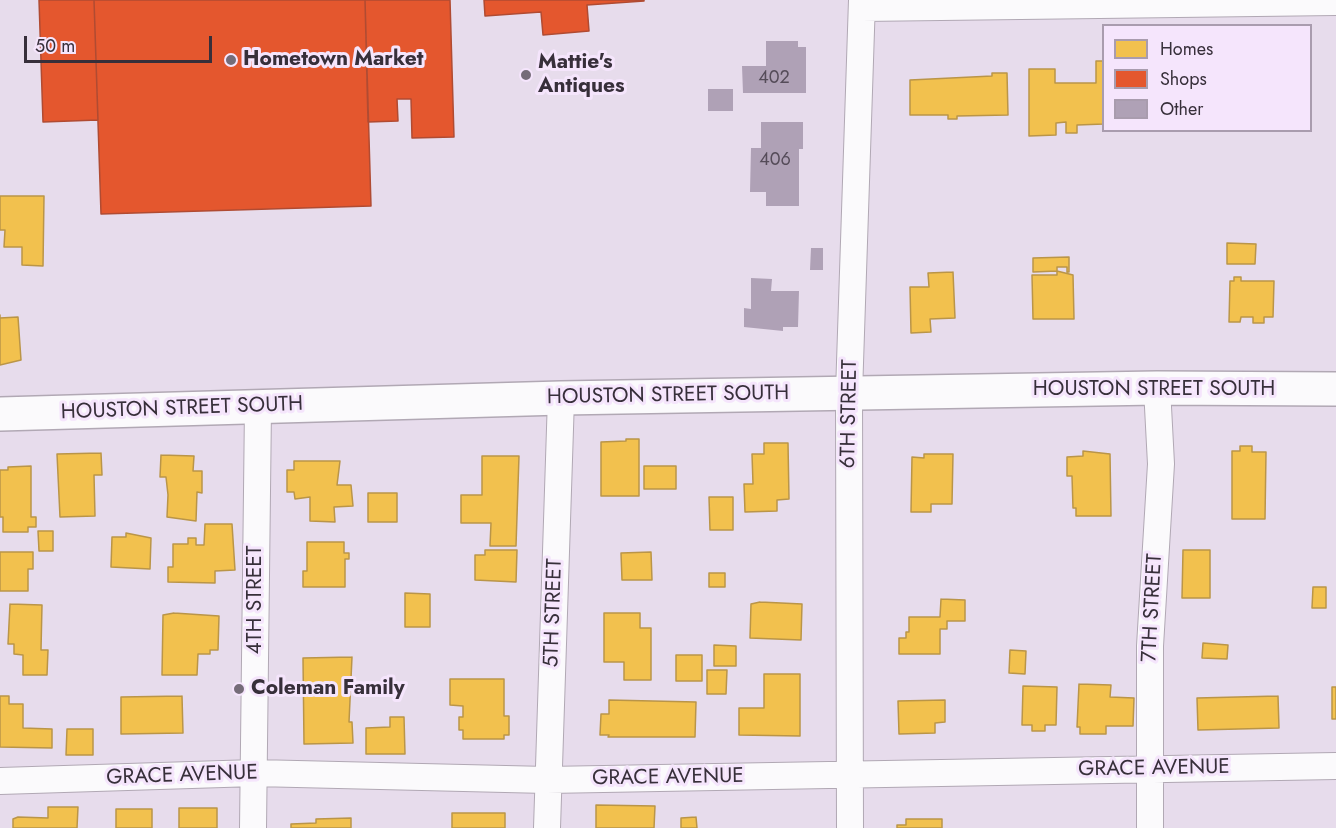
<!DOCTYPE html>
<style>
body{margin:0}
#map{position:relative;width:1336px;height:828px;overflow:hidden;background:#e7dcec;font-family:Jost,sans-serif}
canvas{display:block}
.legend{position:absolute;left:1102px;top:24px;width:210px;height:108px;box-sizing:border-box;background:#f5e5fc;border:2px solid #a99cae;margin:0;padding:8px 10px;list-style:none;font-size:18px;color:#372f3a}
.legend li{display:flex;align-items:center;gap:12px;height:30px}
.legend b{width:30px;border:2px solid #a99cae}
.scale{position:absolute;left:24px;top:36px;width:188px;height:27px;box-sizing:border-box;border:3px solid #372f3a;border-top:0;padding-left:8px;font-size:18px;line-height:21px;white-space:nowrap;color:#372f3a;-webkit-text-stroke:4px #f5e5fc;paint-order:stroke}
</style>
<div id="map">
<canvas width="1336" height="828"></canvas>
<ul class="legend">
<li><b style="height:16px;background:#f2c14e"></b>Homes</li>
<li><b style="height:16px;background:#e4572e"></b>Shops</li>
<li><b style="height:16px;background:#afa1b6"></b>Other</li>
</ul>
<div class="scale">50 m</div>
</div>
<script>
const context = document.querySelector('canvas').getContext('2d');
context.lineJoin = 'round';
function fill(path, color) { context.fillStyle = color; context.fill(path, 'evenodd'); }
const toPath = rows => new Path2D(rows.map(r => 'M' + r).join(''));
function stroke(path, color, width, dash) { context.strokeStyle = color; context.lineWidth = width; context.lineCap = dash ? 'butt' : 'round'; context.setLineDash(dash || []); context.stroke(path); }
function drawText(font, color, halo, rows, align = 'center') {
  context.font = font + ' Jost,sans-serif'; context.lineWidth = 6; context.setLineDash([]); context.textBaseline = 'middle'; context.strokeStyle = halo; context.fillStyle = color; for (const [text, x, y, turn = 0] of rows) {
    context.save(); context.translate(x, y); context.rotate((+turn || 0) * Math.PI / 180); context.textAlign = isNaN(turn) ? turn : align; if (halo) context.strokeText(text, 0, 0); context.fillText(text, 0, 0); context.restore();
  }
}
const homes = toPath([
 [1096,61,1104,61,1104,124,1077,125,1077,133,1066,133,1066,122,1056,123,1056,135,1029,136,1029,69,1055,69,1055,83,1096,83,1096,61],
 [992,73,1007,73,1008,115,957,116,957,119,948,119,948,115,910,115,910,80,992,76,992,73],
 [0,196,44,196,43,266,22,265,22,247,4,247,5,230,0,230,0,196],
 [1227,243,1256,244,1255,264,1227,264,1227,243],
 [1069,257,1069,272,1067,272,1067,267,1057,267,1057,271,1033,272,1033,258,1069,257],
 [1057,271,1073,275,1074,319,1033,319,1032,275,1057,275,1057,271],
 [953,272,955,318,930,319,931,332,911,333,910,287,929,287,928,273,953,272],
 [1234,277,1241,277,1241,281,1274,281,1273,317,1264,317,1264,323,1253,323,1253,317,1241,317,1240,322,1229,322,1230,281,1234,281,1234,277],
 [0,315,0,318,18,317,21,360,0,365,0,315],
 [626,439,639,439,639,496,601,496,601,442,626,441,626,439],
 [764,443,788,443,789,499,777,500,777,511,745,512,744,484,753,484,752,454,764,454,764,443],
 [1240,446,1252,446,1252,452,1266,452,1265,519,1232,519,1232,451,1240,451,1240,446],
 [1083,451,1110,454,1111,516,1076,516,1076,508,1073,508,1072,476,1067,476,1067,457,1083,456,1083,451],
 [101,453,102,475,94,475,95,516,60,517,57,454,101,453],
 [924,454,953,454,952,504,931,504,931,512,911,512,912,457,924,458,924,454],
 [161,455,194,456,193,471,202,471,202,493,197,492,196,521,167,517,168,495,166,477,160,477,161,455],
 [482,456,519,456,516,546,490,546,491,523,461,523,461,495,482,495,482,456],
 [294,461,340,461,337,485,351,485,353,506,334,507,335,522,310,521,310,497,295,499,294,492,287,492,287,470,294,470,294,461],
 [31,466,31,517,36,517,36,527,28,527,28,532,3,532,3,517,0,517,0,470,8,470,8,467,31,466],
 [644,466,676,466,676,489,644,489,644,466],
 [368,493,397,493,397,522,368,522,368,493],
 [709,497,733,497,733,530,710,530,709,497],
 [205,524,232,524,235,570,215,571,215,583,168,582,168,567,173,567,173,544,188,544,188,538,196,538,196,545,204,545,205,524],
 [38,531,53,531,53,551,39,551,38,531],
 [126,533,151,538,150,569,111,567,112,537,126,537,126,533],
 [307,542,344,542,344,553,349,553,349,559,345,559,345,587,303,587,303,571,307,571,307,542],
 [485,550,517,550,516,582,475,580,475,555,485,555,485,550],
 [1183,550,1210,550,1210,598,1182,598,1183,550],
 [0,552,33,552,33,569,28,569,28,591,0,591,0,552],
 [651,552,652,580,622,580,621,553,651,552],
 [709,573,725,573,725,587,709,587,709,573],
 [1313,587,1326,587,1326,608,1312,608,1313,587],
 [405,593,430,594,430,627,405,627,405,593],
 [941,599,965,600,965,621,947,621,947,629,940,629,940,654,899,654,899,638,906,638,906,632,909,632,909,617,940,617,941,599],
 [760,602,802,604,801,640,750,638,751,604,760,602],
 [10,604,42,605,41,650,48,650,47,675,23,675,23,655,14,654,14,644,8,644,10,604],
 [174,613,219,616,218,650,210,650,210,654,198,654,197,675,162,675,163,615,174,613],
 [604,613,640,613,640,628,651,628,651,680,624,680,624,662,604,662,604,613],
 [1203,643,1228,645,1227,659,1202,658,1203,643],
 [714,645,736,646,736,666,714,666,714,645],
 [1010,650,1026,651,1025,674,1009,673,1010,650],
 [676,655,702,655,702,681,676,681,676,655],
 [352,657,349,722,352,722,353,743,304,744,303,658,352,657],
 [707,670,727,670,726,694,707,694,707,670],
 [764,674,800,674,800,736,739,735,739,708,764,708,764,674],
 [450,679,504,679,504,716,509,716,509,735,504,735,504,739,463,739,463,730,459,730,459,717,463,717,463,706,450,705,450,679],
 [1079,684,1111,685,1110,697,1134,698,1133,726,1106,726,1106,734,1080,734,1080,727,1077,727,1079,684],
 [1023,686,1057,687,1056,725,1045,725,1045,731,1032,731,1032,725,1022,725,1023,686],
 [1332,687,1336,687,1336,719,1332,719,1332,687],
 [0,696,9,696,9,704,23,704,23,728,52,729,52,748,0,747,0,696],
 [182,696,183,733,121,734,121,697,182,696],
 [1278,696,1279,728,1198,730,1197,698,1278,696],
 [609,700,696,702,695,737,608,737,609,735,600,735,601,714,609,714,609,700],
 [945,700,945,722,935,723,935,733,899,734,898,701,945,700],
 [390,717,404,717,405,754,366,754,366,728,390,727,390,717],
 [67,729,93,729,93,755,66,755,67,729],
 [596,805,655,806,654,828,596,828,596,805],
 [48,807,78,807,77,828,13,828,13,819,18,817,48,818,48,807],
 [179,808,217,808,217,828,179,828,179,808],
 [116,809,152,809,152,828,116,828,116,809],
 [452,813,505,813,505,828,452,828,452,813],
 [696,817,697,828,681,828,681,818,696,817],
 [351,818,351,828,291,828,291,824,316,823,316,819,351,818],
 [906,819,942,819,942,828,897,828,897,825,906,825,906,819]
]);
fill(homes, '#f2c14e');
stroke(homes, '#ba9548', 1.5);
const shops = toPath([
 [39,0,94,0,98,120,43,122,39,0],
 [94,0,365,0,371,206,101,214,94,0],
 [365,0,450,0,454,137,412,138,411,99,397,99,398,121,368,122,365,0],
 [484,0,644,0,644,1,587,5,589,31,543,35,541,12,485,16,484,0]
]);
fill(shops, '#e4572e');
stroke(shops, '#b04b32', 1.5);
fill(toPath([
 [766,41,798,41,798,47,806,47,806,93,743,93,742,66,766,66],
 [708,89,733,89,733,111,708,111],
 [761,122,803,122,803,149,799,149,799,206,766,206,766,192,750,192,751,148,761,148],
 [811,248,823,248,823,270,810,270],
 [751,278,772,279,771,291,799,291,798,327,783,327,783,331,744,327,744,308,751,309]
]), '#afa1b6');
const street = toPath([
 [862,8,1336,2],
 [0,781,255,773,547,780,1336,766],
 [253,828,258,407],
 [547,828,561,398],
 [850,828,849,393,862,0],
 [1150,828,1150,646,1161,464,1157,388]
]);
const secondary = toPath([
 [0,414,561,398,1157,388,1336,389]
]);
stroke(street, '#b1a8b4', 28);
stroke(secondary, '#b1a8b4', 36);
stroke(street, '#fbfafc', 26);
stroke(secondary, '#fbfafc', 33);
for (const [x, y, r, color] of [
 [231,60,6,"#756c78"],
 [526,75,6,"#756c78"],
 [239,689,6,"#756c78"]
]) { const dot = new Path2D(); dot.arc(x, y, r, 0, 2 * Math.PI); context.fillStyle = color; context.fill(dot); stroke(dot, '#f5e5fc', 2); }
drawText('18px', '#554c59', null, [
 ["402",774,79],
 ["406",775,161]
]);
drawText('bold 21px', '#372f3a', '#f5e5fc', [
 ["Hometown Market",243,60],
 ["Mattie's",538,63],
 ["Antiques",538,87],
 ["Coleman Family",251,689]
], 'left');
drawText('21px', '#372f3a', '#f5e5fc', [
 ["HOUSTON STREET SOUTH",1154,390],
 ["HOUSTON STREET SOUTH",668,396,-1],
 ["HOUSTON STREET SOUTH",182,409,-2],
 ["6TH STREET",850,414,-89],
 ["4TH STREET",256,600,-90],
 ["7TH STREET",1153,608,-87],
 ["5TH STREET",554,613,-88],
 ["GRACE AVENUE",1154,769,-1],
 ["GRACE AVENUE",182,776,-2],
 ["GRACE AVENUE",668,778,-1]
]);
</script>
